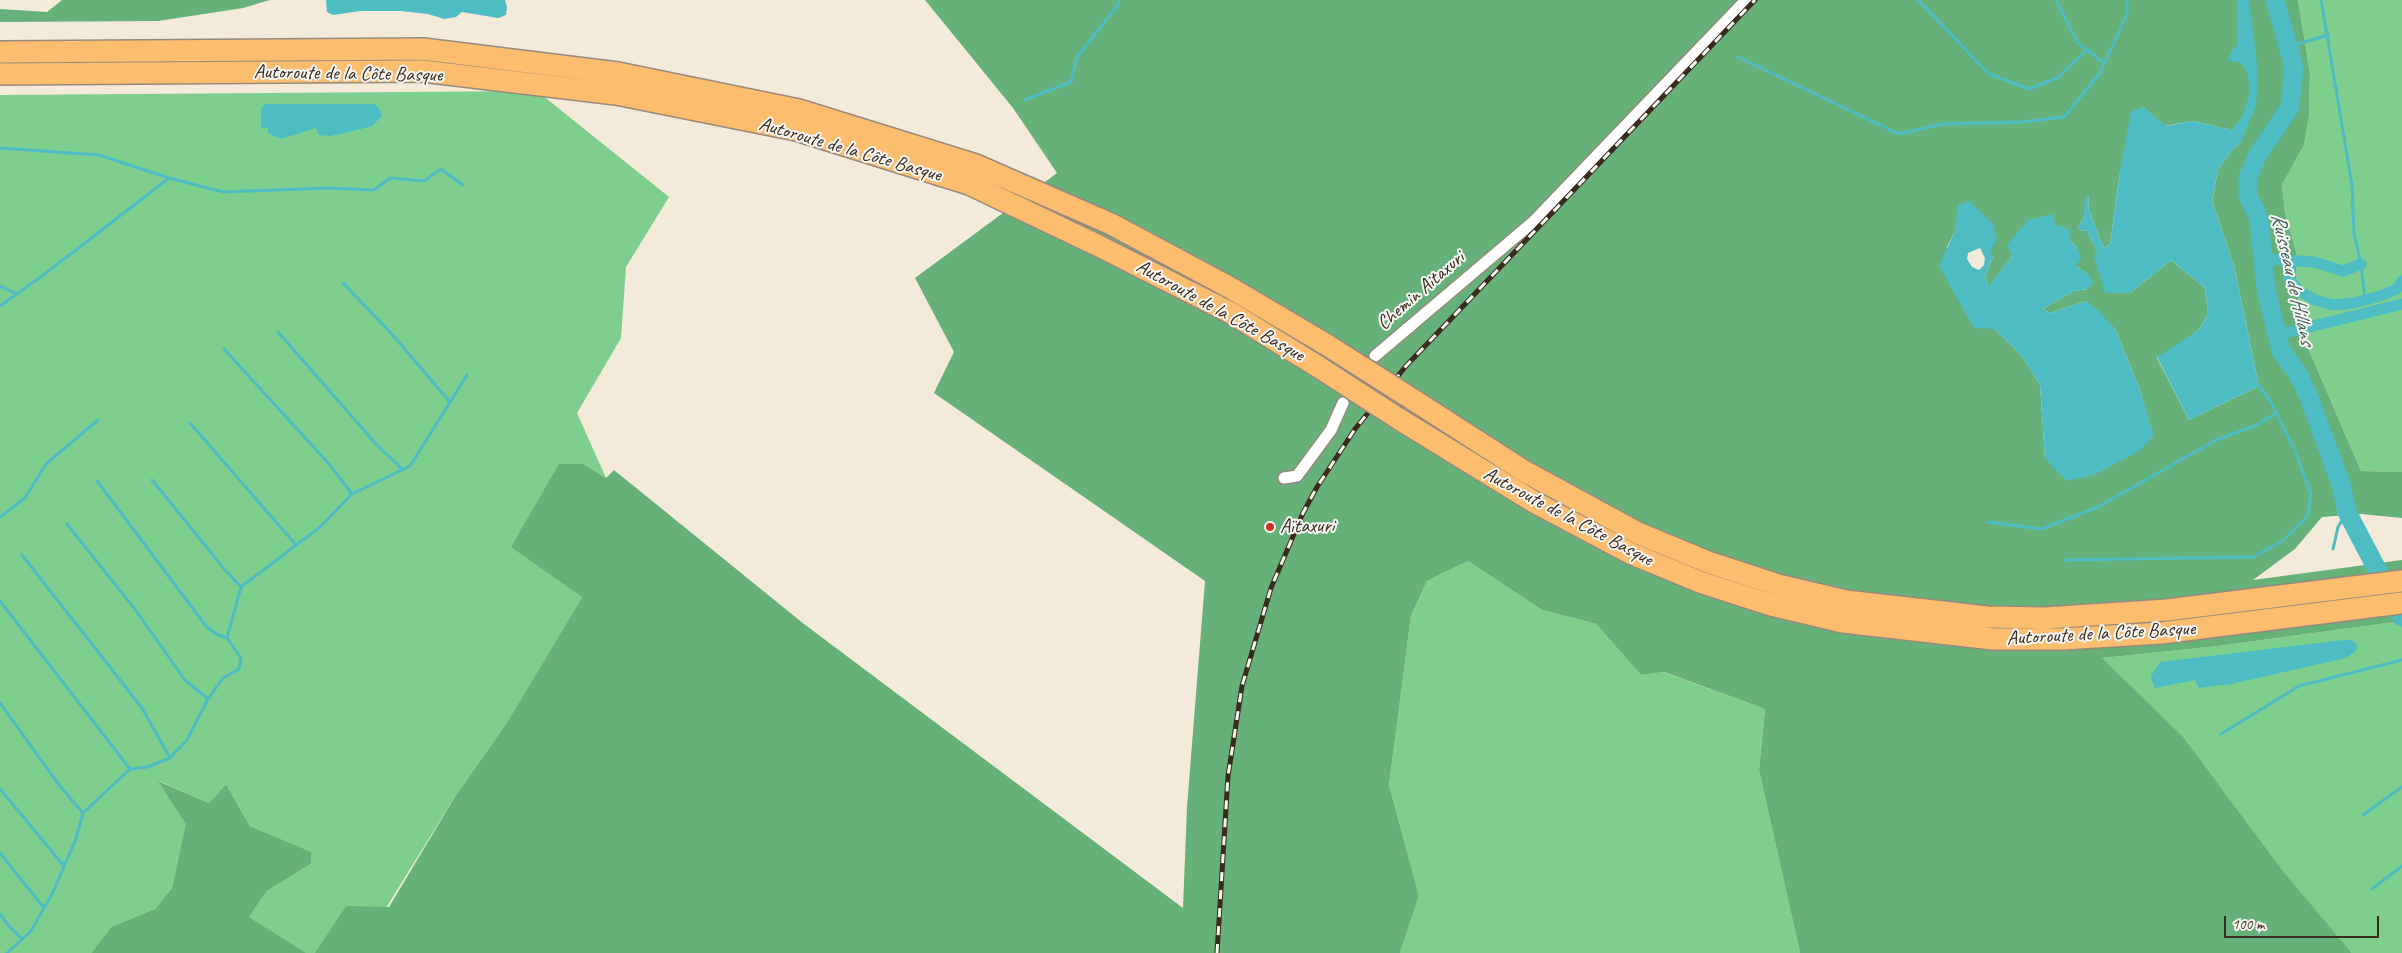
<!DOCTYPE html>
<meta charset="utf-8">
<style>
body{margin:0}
#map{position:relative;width:2402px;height:953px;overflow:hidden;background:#f3ead9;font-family:Caveat,sans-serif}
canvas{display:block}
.scale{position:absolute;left:2224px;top:916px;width:155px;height:22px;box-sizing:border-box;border:2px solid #3b2a1e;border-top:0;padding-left:6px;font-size:15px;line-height:18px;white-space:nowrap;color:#3b2a1e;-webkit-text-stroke:4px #f6f6f2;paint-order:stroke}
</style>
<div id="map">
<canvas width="2402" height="953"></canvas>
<div class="scale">100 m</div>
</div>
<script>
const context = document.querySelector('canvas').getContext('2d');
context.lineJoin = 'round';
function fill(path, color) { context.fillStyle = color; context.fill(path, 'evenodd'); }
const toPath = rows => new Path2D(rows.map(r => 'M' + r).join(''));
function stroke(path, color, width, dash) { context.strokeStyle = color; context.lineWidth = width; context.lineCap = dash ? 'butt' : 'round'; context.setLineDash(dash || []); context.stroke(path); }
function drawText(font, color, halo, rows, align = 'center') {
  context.font = font + ' Caveat,sans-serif'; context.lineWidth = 4; context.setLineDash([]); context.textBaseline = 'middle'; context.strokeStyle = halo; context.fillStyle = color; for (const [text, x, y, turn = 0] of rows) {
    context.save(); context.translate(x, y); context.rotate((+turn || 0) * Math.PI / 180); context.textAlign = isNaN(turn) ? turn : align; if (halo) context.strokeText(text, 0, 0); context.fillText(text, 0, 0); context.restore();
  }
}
fill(toPath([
 [2298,0,2402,0,2402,472,2361,471,2308,348,2300,314,2296,273,2296,252,2285,212,2282,185,2304,145,2309,117,2310,73],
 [537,91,669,197,626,267,621,338,577,413,606,478,584,464,582,597,506,724,456,795,358,953,304,953,249,917,267,891,311,864,310,852,250,826,226,784,209,803,159,781,187,824,172,888,155,909,111,927,91,953,0,953,0,95],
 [1468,561,1542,610,1596,624,1641,675,1663,672,1765,709,1759,770,1800,953,1400,953,1419,896,1389,785,1411,616,1427,581],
 [2402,621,2402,953,2352,953,2101,658,2218,646]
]), '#7ece8e');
fill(toPath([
 [62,0,270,0,243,8,158,21,0,22,0,9,47,12],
 [925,0,2298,0,2310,73,2309,117,2304,145,2282,185,2285,212,2296,252,2296,273,2300,314,2308,348,2361,471,2402,472,2402,518,2361,514,2322,517,2295,549,2253,580,2402,560,2402,621,2218,646,2102,658,2183,737,2282,870,2352,953,1800,953,1759,770,1765,709,1664,672,1641,675,1596,624,1542,610,1468,561,1427,581,1411,616,1389,785,1419,896,1400,953,315,953,346,906,389,907,456,795,506,724,582,597,511,547,559,464,584,464,606,478,614,470,804,624,1183,908,1187,807,1205,581,934,393,954,352,915,278,1057,173,1013,108],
 [2143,107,2165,126,2192,121,2236,131,2241,142,2231,151,2218,170,2212,201,2234,266,2259,386,2189,420,2157,358,2199,330,2208,314,2205,288,2171,260,2130,293,2097,251,2087,231,2079,230,2078,227,2084,217,2088,194,2089,209,2098,234,2104,248,2110,244,2120,173],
 [1955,231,1993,257,1985,277,1989,287,2012,256,2069,240,2077,247,2076,266,2088,274,2087,289,2074,291,2043,309,2050,313,2086,301,2115,329,2139,387,2153,435,2045,458,2040,385,2022,356,1995,329,1947,247],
 [158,781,209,803,226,784,250,826,311,852,311,864,267,891,249,917,306,953,91,953,111,927,155,909,172,888,186,824]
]), '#66b179');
fill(toPath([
 [326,0,505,0,507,7,506,15,498,18,462,12,456,17,444,19,428,14,401,11,360,11,333,15,327,12],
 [2237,0,2249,0,2258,71,2256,106,2241,142,2231,151,2218,170,2212,201,2234,266,2259,386,2189,420,2157,357,2199,330,2208,314,2205,288,2171,260,2130,293,2105,293,2094,256,2097,251,2087,231,2079,230,2078,227,2084,217,2085,195,2088,194,2089,209,2098,234,2104,248,2110,244,2120,173,2131,111,2143,107,2166,126,2192,121,2232,130,2242,117,2250,92,2247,72,2240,62,2228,61,2231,52,2237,45],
 [265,104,374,104,379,108,382,116,372,126,345,133,330,136,319,135,316,128,281,139,268,133,268,128,261,128,261,109],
 [1969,201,1993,224,1997,240,1990,251,1993,257,1985,277,1989,286,2012,256,2007,245,2028,220,2052,214,2056,225,2071,230,2069,240,2077,247,2081,258,2076,266,2088,274,2094,283,2087,289,2074,291,2043,309,2050,313,2086,301,2099,311,2115,329,2139,387,2154,435,2141,450,2094,475,2066,481,2045,458,2040,385,2022,356,1995,329,1974,328,1939,266,1955,231,1958,205],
 [1980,248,1985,258,1984,265,1979,270,1972,267,1967,259,1968,253],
 [2344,640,2352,640,2357,645,2356,651,2346,658,2231,684,2199,688,2195,680,2155,688,2152,681,2151,676,2160,662]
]), '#4dbcc3');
stroke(toPath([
 [1918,0,1989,74,2029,89,2057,78,2087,50],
 [2056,0,2078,43,2104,63],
 [2321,0,2352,185,2354,233,2361,264,2365,299],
 [2288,47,2328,35],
 [1738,57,1899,134,1942,124,2021,122,2064,117,2100,73,2127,14,2127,0],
 [1024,100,1071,82,1077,57,1118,5,1119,0],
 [0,148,99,155,169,178,223,192,327,188,374,190,390,178,424,181,441,169,463,185],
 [343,283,390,332,450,402],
 [0,286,17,294],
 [0,306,46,273,169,178],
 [278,332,376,444,403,470],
 [224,349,330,465,352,494],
 [190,423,296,545],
 [152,480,226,571,241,587],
 [97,481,206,626,216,634,227,638],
 [0,517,25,498,46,464,98,420],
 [1988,522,2041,529,2098,507,2216,440,2257,425,2276,413],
 [67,524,134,608,185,680,208,699],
 [2333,549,2338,527,2347,512],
 [22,555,142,708,170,758],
 [2066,560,2253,557,2281,542,2307,517,2311,494,2295,451,2271,402,2259,386],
 [0,601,130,769],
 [0,703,59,785,83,813],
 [2221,734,2299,686,2402,660],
 [0,789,64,866],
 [2363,815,2402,787],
 [0,853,44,908],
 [2372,889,2402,866],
 [0,914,8,925,21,938],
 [7,953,31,931,52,894,76,839,83,813,130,769,147,767,170,758,187,740,208,699,223,678,239,669,241,658,227,638,241,587,320,527,352,494,410,466,467,375]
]), '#4dbcc3', 3);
stroke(toPath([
 [2263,259,2314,262,2343,271,2361,264],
 [2290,260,2289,278,2299,291,2315,300,2333,305,2354,303,2380,296,2397,289,2402,281],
 [2277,335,2402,304]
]), '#4dbcc3', 11);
stroke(toPath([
 [2275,0,2294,67,2290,107,2257,156,2248,178,2248,196,2258,216,2260,229,2266,289,2281,351,2297,372,2309,397,2341,484,2347,512,2402,617]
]), '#4dbcc3', 19);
const street = toPath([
 [1375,356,1533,222,1746,0],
 [1284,478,1297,476,1331,430,1343,403]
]);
const highway = toPath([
 [0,52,423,49,618,73,799,110,976,165,1111,224,1229,287,1327,345],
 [0,74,422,71,616,94,796,130,969,184,1099,246,1231,313,1317,366],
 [1412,399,1524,471,1638,533,1708,562,1778,585,1846,601,1987,617,2045,618,2167,610,2402,581],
 [1399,419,1534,502,1630,553,1700,582,1771,605,1843,622,1993,639,2063,639,2161,633,2402,603]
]);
stroke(street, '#978a7c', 14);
stroke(highway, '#978a7c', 24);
stroke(street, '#fff', 11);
stroke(highway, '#fcbd6f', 21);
const rail = toPath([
 [1217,953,1228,776,1242,686,1271,588,1303,513,1317,487,1355,429,1406,366,1755,0]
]);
stroke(rail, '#3b2a1e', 5);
stroke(rail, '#f6f6f2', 3, [9]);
const highwayBridge = toPath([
 [1327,345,1412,399],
 [1317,366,1399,419]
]);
stroke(highwayBridge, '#978a7c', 24, []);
stroke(highwayBridge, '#fcbd6f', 21);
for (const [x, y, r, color] of [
 [1270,527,5,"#c8321e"]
]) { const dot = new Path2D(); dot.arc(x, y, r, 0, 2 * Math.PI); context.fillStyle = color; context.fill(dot); stroke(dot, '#f6f6f2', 2); }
drawText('20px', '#3b2a1e', '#f6f6f2', [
 ["Autoroute de la Côte Basque",348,74,1],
 ["Autoroute de la Côte Basque",850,150,16],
 ["Chemin Aitaxuri",1421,291,-41],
 ["Autoroute de la Côte Basque",1220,311,29],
 ["Autoroute de la Côte Basque",1568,517,28],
 ["Autoroute de la Côte Basque",2101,634,-3]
]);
drawText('20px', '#3b2a1e', '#f6f6f2', [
 ["Aïtaxuri",1280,527]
], 'left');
drawText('italic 21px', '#415d58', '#f6f6f2', [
 ["Ruisseau de Hillans",2292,279,77]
]);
</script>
